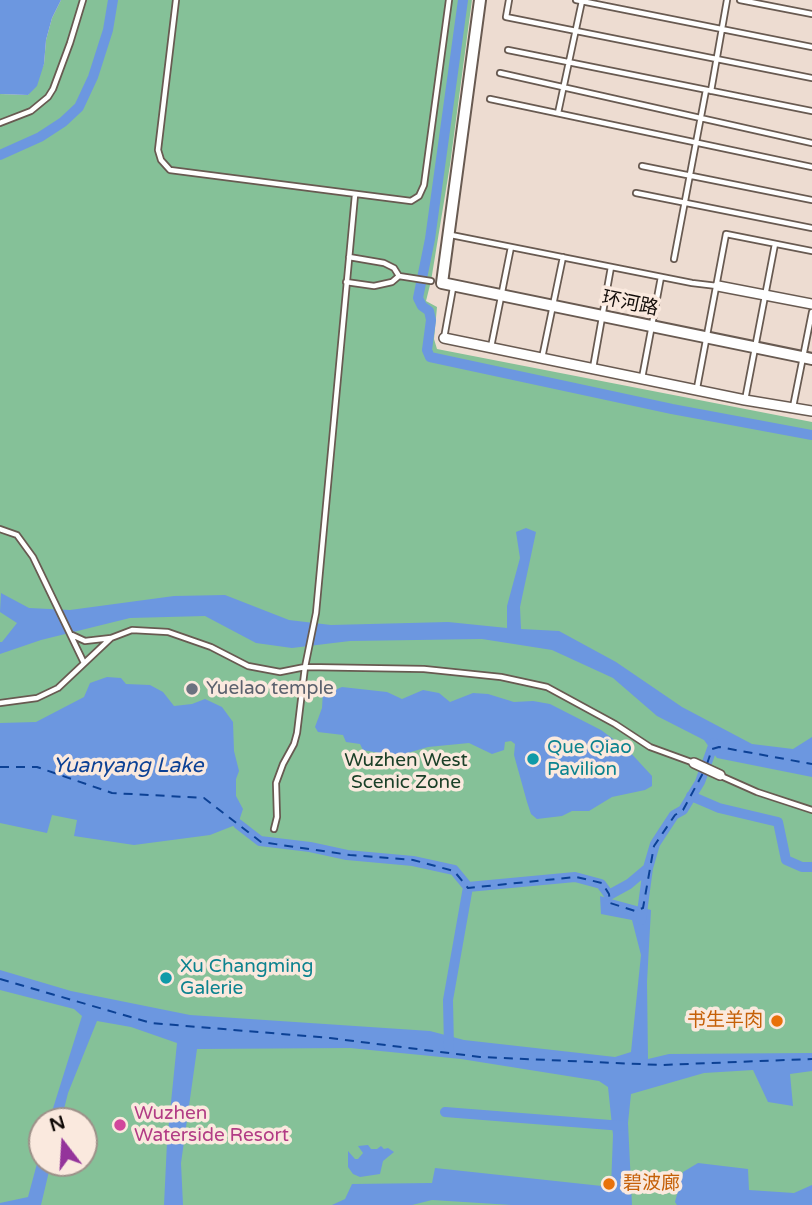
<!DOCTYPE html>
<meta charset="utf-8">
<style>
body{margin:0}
#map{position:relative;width:812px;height:1205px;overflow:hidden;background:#eddcd1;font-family:"Varela Round",sans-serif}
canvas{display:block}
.north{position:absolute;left:28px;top:1107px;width:70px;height:70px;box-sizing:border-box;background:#fae9de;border:2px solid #9d9189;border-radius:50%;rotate:343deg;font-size:19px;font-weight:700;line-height:28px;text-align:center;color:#120c09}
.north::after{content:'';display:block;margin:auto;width:24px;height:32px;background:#94349b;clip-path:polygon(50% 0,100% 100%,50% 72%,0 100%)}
</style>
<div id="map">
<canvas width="812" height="1205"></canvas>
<div class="north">N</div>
</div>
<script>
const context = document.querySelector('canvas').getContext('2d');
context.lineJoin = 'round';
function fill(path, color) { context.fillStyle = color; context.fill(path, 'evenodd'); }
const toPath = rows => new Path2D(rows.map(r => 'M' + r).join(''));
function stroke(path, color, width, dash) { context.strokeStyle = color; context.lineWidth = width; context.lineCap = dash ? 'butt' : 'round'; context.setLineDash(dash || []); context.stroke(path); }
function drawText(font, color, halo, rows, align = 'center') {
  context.font = font + ' "Varela Round","Noto Sans SC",sans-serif'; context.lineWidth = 7; context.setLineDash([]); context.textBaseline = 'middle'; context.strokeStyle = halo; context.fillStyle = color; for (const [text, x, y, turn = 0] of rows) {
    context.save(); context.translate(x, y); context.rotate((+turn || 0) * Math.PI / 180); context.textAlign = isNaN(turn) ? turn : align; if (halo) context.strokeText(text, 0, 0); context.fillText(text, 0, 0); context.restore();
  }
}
fill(toPath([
 [61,0,472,0,450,165,431,281,426,301,437,307,434,339,437,349,812,422,812,1205,0,1205,0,94,28,95,44,64,46,40,52,18],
 [42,1121,84,1121,84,1163,42,1163]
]), '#85c198');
fill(toPath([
 [0,0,61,0,52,18,46,40,44,64,37,86,28,95,0,94],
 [526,528,536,532,520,607,521,629,559,631,616,662,682,707,752,744,793,749,812,737,812,777,717,758,704,740,657,716,613,678,552,650,482,639,350,641,292,648,256,643,205,616,130,618,41,640,0,654,0,642,2,642,17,623,0,612,1,593,29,608,70,610,174,596,225,595,289,620,331,625,448,622,507,628,507,606,520,558,516,532],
 [107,677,121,678,126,684,150,685,163,692,174,706,192,704,205,699,222,707,233,722,234,751,239,771,236,779,236,796,243,809,238,824,210,835,134,845,74,836,77,820,52,815,47,833,0,823,0,723,36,722,84,697,90,683],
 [342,687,387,692,402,699,423,690,439,693,450,702,473,693,488,694,514,702,533,701,550,704,601,730,628,750,652,776,652,786,645,790,612,797,589,811,572,811,562,816,537,819,531,814,527,802,514,755,515,744,511,741,505,742,504,750,492,754,469,743,428,747,404,754,385,754,363,750,360,744,346,742,343,735,318,732,315,727,322,708,323,691,335,690],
 [600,896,651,910,647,982,648,1059,669,1054,812,1053,812,1071,790,1074,793,1106,768,1102,753,1070,704,1073,631,1094,628,1123,632,1205,512,1205,432,1200,412,1205,332,1205,345,1199,352,1184,432,1183,435,1168,611,1187,613,1135,608,1087,599,1081,461,1059,350,1048,197,1049,181,1163,183,1205,164,1205,167,1142,177,1043,131,1027,97,1021,68,1093,61,1121,49,1121,82,1016,74,1009,0,990,0,970,71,991,190,1015,430,1031,464,1040,615,1057,631,1052,641,955,632,920,601,914],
 [42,1145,42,1163,51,1163,41,1205,0,1205,0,1203,28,1197],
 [368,1145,371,1149,377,1149,381,1146,384,1149,388,1148,394,1152,383,1161,380,1174,360,1177,353,1174,348,1167,348,1151,355,1159,358,1159,363,1153,358,1146],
 [698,1163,748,1169,749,1190,794,1193,812,1185,812,1205,677,1205,675,1202,683,1172]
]), '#6c97e0');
stroke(toPath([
 [463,0,430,239,418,298,422,306,429,311,431,320,427,350,430,357,672,409,812,435],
 [0,155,40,137,63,122,79,107,93,77,108,30,113,0],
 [691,796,719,808,778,822,786,860,802,867,812,867],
 [238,824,260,841,310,847,347,855,413,861,454,870,468,887,448,1000,449,1048],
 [468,887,575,877,601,884,609,895,629,884,648,868,655,844,674,815,683,810,700,782,714,743],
 [641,920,648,868],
 [445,1112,623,1126]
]), '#6c97e0', 10);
stroke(toPath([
 [707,764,712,749,719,747,812,764],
 [0,767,37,767,112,793,204,798,261,842,350,855,413,860,454,871,468,888,576,877,602,883,609,894,610,903,635,911,643,908,654,846,675,815,683,810,703,773],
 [0,979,151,1023,330,1038,480,1057,661,1065,812,1059]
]), '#0c4195', 2, [9, 7]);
const service = toPath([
 [176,0,158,150,161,160,170,170,411,201,419,196,424,185,449,0],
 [509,0,506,17,812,78],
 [576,0,812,47],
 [740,0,812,14],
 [508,50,812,111],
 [500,73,812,143],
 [711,91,727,0],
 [490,99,812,167],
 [558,113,582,1],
 [0,123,31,111,48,97,53,89,70,43,83,0],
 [642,166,812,200],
 [636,193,812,228],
 [451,235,692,283,717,286],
 [349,257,384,263,394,268,399,276],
 [674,259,706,90],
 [346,282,374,286,392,282,399,276,431,281],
 [444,338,453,288],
 [491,347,511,247],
 [542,358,563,257],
 [593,368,611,267],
 [642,378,661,277],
 [697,388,726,234,812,251],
 [745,400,775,244],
 [793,407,812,312],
 [0,529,17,535,33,557,84,663],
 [72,635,85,641,111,638],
 [0,703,37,698,58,688,111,638,132,630,168,632,211,647,248,666,280,672,305,667,424,669,501,677,547,687,615,724,650,747,694,763],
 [721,776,757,792,812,810],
 [274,829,277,817,276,783,283,764,294,744,297,733,305,667,316,613,355,195]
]);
const minor = toPath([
 [718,286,812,304],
 [444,338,745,400,812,411],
 [694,763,720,775]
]);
const tertiary = toPath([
 [480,0,442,283,812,359]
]);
stroke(service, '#685a51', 8);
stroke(minor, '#685a51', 12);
stroke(tertiary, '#685a51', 14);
stroke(service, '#fff', 4.5);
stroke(minor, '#fff', 9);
stroke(tertiary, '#fff', 10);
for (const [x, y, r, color] of [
 [192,689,7,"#6b7280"],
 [533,759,7,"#0f9aa8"],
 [166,978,7,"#0f9aa8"],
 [777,1021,7,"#e8710a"],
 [120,1125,7,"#d1479c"],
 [609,1184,7,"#e8710a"]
]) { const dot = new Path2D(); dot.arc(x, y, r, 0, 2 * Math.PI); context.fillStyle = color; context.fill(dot); stroke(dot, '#fae9de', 2.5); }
drawText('19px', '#120c09', '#fae9de', [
 ["环河路",630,304,12]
]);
drawText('19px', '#5b616d', '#fae9de', [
 ["Yuelao temple",206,689]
], 'left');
drawText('19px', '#0d838f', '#fae9de', [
 ["Que Qiao",547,748],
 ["Pavilion",547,770],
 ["Xu Changming",180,967],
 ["Galerie",180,989]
], 'left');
drawText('19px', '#1b4028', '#fae9de', [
 ["Wuzhen West",406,761],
 ["Scenic Zone",406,783]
]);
drawText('19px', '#c56008', '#fae9de', [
 ["书生羊肉",763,1021],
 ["碧波廊",623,1184,"left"]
], 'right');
drawText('19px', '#b23c85', '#fae9de', [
 ["Wuzhen",134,1114],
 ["Waterside Resort",134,1136]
], 'left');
drawText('italic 21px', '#0c4195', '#fae9de', [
 ["Yuanyang Lake",128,766]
]);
</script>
